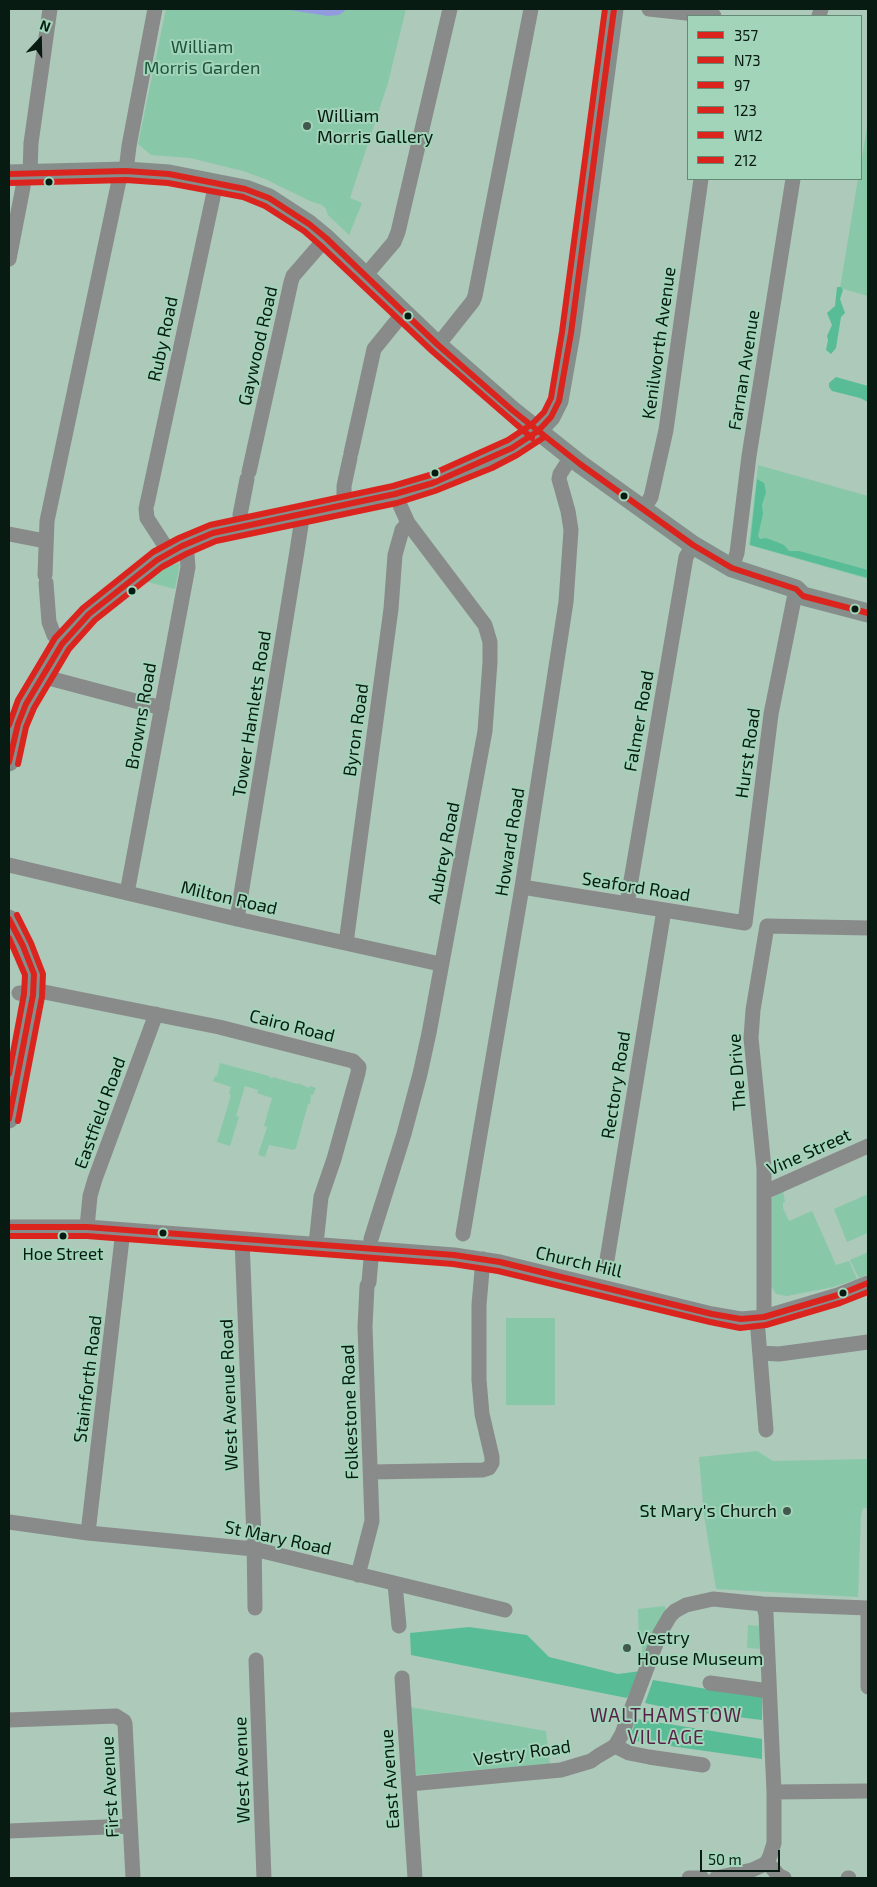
<!DOCTYPE html>
<style>
body{margin:0}
#map{position:relative;width:877px;height:1887px;overflow:hidden;background:#adc9ba;font-family:"Exo 2",sans-serif}
canvas{display:block}
.frame{position:absolute;inset:0;border:10px solid #081b12;pointer-events:none}
.legend{position:absolute;left:687px;top:15px;width:175px;height:165px;box-sizing:border-box;background:#a2d4b9;border:1px solid #648a76;margin:0;padding:6px 9px;list-style:none;font-size:15px;color:#081b12}
.legend li{display:flex;align-items:center;gap:10px;height:25px}
.legend b{width:25px;border:1px solid #648a76}
.north{position:absolute;left:15px;top:15px;width:50px;height:50px;-webkit-text-stroke:4px #a2d4b9;paint-order:stroke;rotate:21deg;font-size:14px;font-weight:700;line-height:20px;text-align:center;color:#081b12}
.north::after{content:'';display:block;margin:auto;width:18px;height:22px;background:#081b12;clip-path:polygon(50% 0,100% 100%,50% 72%,0 100%)}
.scale{position:absolute;left:700px;top:1850px;width:80px;height:22px;box-sizing:border-box;border:2px solid #081b12;border-top:0;padding-left:6px;font-size:15px;line-height:18px;white-space:nowrap;color:#081b12;-webkit-text-stroke:4px #a2d4b9;paint-order:stroke}
</style>
<div id="map">
<canvas width="877" height="1887"></canvas>
<div class="frame"></div>
<ul class="legend">
<li><b style="height:6px;background:#dc241f"></b>357</li>
<li><b style="height:6px;background:#dc241f"></b>N73</li>
<li><b style="height:6px;background:#dc241f"></b>97</li>
<li><b style="height:6px;background:#dc241f"></b>123</li>
<li><b style="height:6px;background:#dc241f"></b>W12</li>
<li><b style="height:6px;background:#dc241f"></b>212</li>
</ul>
<div class="north">N</div>
<div class="scale">50 m</div>
</div>
<script>
const context = document.querySelector('canvas').getContext('2d');
context.lineJoin = 'round';
function fill(path, color) { context.fillStyle = color; context.fill(path, 'evenodd'); }
const toPath = rows => new Path2D(rows.map(r => 'M' + r).join(''));
function stroke(path, color, width, dash) { context.strokeStyle = color; context.lineWidth = width; context.lineCap = dash ? 'butt' : 'round'; context.setLineDash(dash || []); context.stroke(path); }
function drawText(font, color, halo, rows, align = 'center') {
  context.font = font + ' "Exo 2",sans-serif'; context.lineWidth = 4; context.setLineDash([]); context.textBaseline = 'middle'; context.strokeStyle = halo; context.fillStyle = color; for (const [text, x, y, turn = 0] of rows) {
    context.save(); context.translate(x, y); context.rotate((+turn || 0) * Math.PI / 180); context.textAlign = isNaN(turn) ? turn : align; if (halo) context.strokeText(text, 0, 0); context.fillText(text, 0, 0); context.restore();
  }
}
fill(toPath([
 [166,9,406,9,388,83,350,198,362,203,349,235,328,215,326,209,322,205,310,201,265,179,243,171,190,158,151,155,138,144],
 [868,120,868,296,840,288,858,179,861,179,861,164],
 [758,465,868,496,868,579,749,545],
 [180,563,175,589,144,581,167,566],
 [220,1063,269,1076,272,1079,273,1077,297,1084,298,1083,309,1088,310,1086,316,1088,313,1095,311,1095,310,1104,308,1104,296,1148,294,1150,269,1145,265,1157,258,1155,267,1127,264,1126,272,1098,257,1093,258,1090,245,1086,236,1116,239,1117,230,1146,217,1142,231,1095,229,1094,231,1087,213,1081,215,1076,217,1076],
 [783,1190,785,1202,783,1203,783,1208,789,1221,812,1211,836,1265,849,1261,857,1279,833,1287,787,1296,776,1294,771,1286,769,1205,772,1198],
 [868,1194,868,1233,847,1242,834,1209],
 [868,1252,868,1274,859,1278,850,1260],
 [506,1318,555,1318,555,1405,506,1405],
 [757,1451,773,1461,868,1459,868,1508,863,1508,861,1515,858,1597,716,1589,704,1515,699,1457],
 [665,1606,666,1612,642,1658,642,1644,639,1644,638,1609],
 [748,1625,762,1626,762,1649,747,1648],
 [410,1707,546,1731,550,1764,416,1775]
]), '#88c8a8');
fill(toPath([
 [837,287,841,287,843,290,840,299,845,313,841,317,836,348,831,354,826,350,828,340,827,336,832,325,827,313,835,306],
 [836,377,868,386,868,402,860,398,832,391,829,387,829,383],
 [757,479,764,483,766,492,762,505,763,514,758,536,760,539,766,538,777,542,784,545,789,551,799,551,868,570,868,578,750,545],
 [469,1627,527,1635,549,1657,618,1674,641,1671,627,1698,411,1655,410,1633],
 [653,1680,713,1690,762,1696,762,1720,672,1709,645,1703],
 [637,1719,762,1739,762,1759,628,1740]
]), '#58bd96');
fill(toPath([
 [283,9,347,9,339,15,328,16]
]), '#919bde');
stroke(toPath([
 [649,9,714,16],
 [819,16,821,9],
 [126,171,129,146,155,9],
 [30,173,31,143,50,9],
 [9,259,23,187,23,173],
 [365,276,394,242,398,232,450,9],
 [438,345,473,301,475,296,531,9],
 [351,453,374,349,404,312],
 [249,472,291,282,293,276,326,238],
 [147,504,216,183],
 [344,505,344,486,350,458],
 [146,508,147,518,169,552],
 [643,510,651,497,666,430,701,179],
 [243,526,240,515,247,479],
 [9,534,45,541],
 [732,568,737,553,749,456,793,179],
 [45,575,47,521,121,171],
 [46,583,49,622,54,635,62,644],
 [41,676,162,708],
 [9,865,237,919,440,964],
 [522,887,745,923,771,714,796,589],
 [127,893,188,567,187,555,182,546],
 [627,904,686,557,693,545],
 [237,919,297,551,301,525,300,515],
 [346,943,391,609,395,555,402,530,408,523],
 [34,990,219,1027,353,1061,359,1067,358,1073,334,1159,321,1197,316,1244],
 [19,993,33,995],
 [765,1192,868,1146],
 [9,1227,87,1227,454,1255,500,1262,712,1314,741,1319,764,1317,838,1295,868,1283],
 [87,1227,90,1196,95,1179,156,1014],
 [463,1234,522,887,566,602,571,530,568,511,559,479,560,474,571,457],
 [371,1239,404,1134,420,1074,429,1033,485,731,490,662,490,642,485,625,408,523,395,494],
 [242,1240,254,1537,255,1608],
 [606,1266,664,910],
 [764,1317,764,1168,751,1038,753,1010,767,926,868,928],
 [757,1319,766,1430],
 [760,1353,779,1354,868,1342],
 [371,1472,483,1470,489,1468,492,1463,492,1457,482,1414,479,1380,479,1305,483,1259],
 [9,1522,88,1533,254,1549,505,1610],
 [88,1533,123,1230],
 [358,1575,372,1521,365,1327,367,1286,369,1282,372,1248],
 [395,1584,399,1626],
 [256,1660,264,1878],
 [402,1678,415,1878],
 [710,1683,769,1691],
 [868,1687,868,1608],
 [9,1720,116,1716,124,1721,125,1724,133,1878],
 [615,1746,629,1753,649,1757,703,1765],
 [409,1784,561,1770,591,1761,598,1756,615,1746,622,1734,660,1633,670,1616,675,1611,686,1605,713,1599,763,1604,868,1608],
 [774,1792,868,1791],
 [9,1831,130,1826],
 [767,1862,779,1876,784,1878],
 [689,1878,702,1878],
 [716,1878,752,1870,763,1865,767,1862,770,1856,774,1843,774,1792,766,1614,763,1604],
 [848,1878,849,1878]
]), '#888b8a', 15);
stroke(toPath([
 [9,174,126,171,169,174,245,189,269,198,309,224,326,238,438,345,512,410,580,464,693,545,732,568,796,589,803,596,868,613],
 [9,762,18,724,26,704,62,644,89,614,157,560,182,546,213,533,395,494,433,483,512,448,538,431,551,417,559,401,571,333,614,9],
 [9,919,23,946,34,974,33,995,9,1119]
]), '#858e8a', 19);
stroke(toPath([
 [9,762,18,724,26,704,62,644,89,614,157,560,182,546,213,533,395,494,433,483,512,448,538,431,551,417,559,401,571,333,614,9],
 [9,919,23,946,34,974,33,995,9,1119]
]), '#dc241f', 6);
stroke(toPath([
 [9,183,126,180,168,183,243,197,265,206,304,231,320,245,432,351,532,438],
 [18,764,26,727,34,708,69,649,95,620,162,567,186,554,216,541,397,503,435,491,492,468,517,455,543,438],
 [9,938,25,975,24,994,9,1074]
]), '#dc241f', 6);
stroke(toPath([
 [9,725,18,700,55,638,83,608,153,552,179,538,210,525,393,486,430,475,508,440,532,424,544,412,551,398,562,332,605,9],
 [17,915,31,943,43,974,42,997,18,1121]
]), '#dc241f', 6);
stroke(toPath([
 [9,174,126,171,169,174,245,189,269,198,309,224,326,238,438,345,512,410,580,464,693,545,732,568,796,589,803,596,868,613]
]), '#dc241f', 6);
stroke(toPath([
 [9,1227,87,1227,454,1255,500,1262,712,1314,741,1319,764,1317,838,1295,868,1283]
]), '#dc241f', 6);
stroke(toPath([
 [9,1236,87,1236,453,1264,498,1271,710,1322,740,1328,766,1325,840,1303,868,1292]
]), '#dc241f', 6);
for (const [x, y, r, color] of [
 [307,126,5,"#42584d"],
 [49,182,4.5,"#081b12"],
 [408,316,4.5,"#081b12"],
 [435,473,4.5,"#081b12"],
 [624,496,4.5,"#081b12"],
 [132,591,4.5,"#081b12"],
 [855,609,4.5,"#081b12"],
 [163,1233,4.5,"#081b12"],
 [63,1236,4.5,"#081b12"],
 [843,1293,4.5,"#081b12"],
 [787,1511,5,"#42584d"],
 [627,1648,5,"#42584d"]
]) { const dot = new Path2D(); dot.arc(x, y, r, 0, 2 * Math.PI); context.fillStyle = color; context.fill(dot); stroke(dot, '#a2d4b9', 2); }
drawText('17px', '#081b12', '#a2d4b9', [
 ["Hoe Street",63,1254]
]);
drawText('18px', '#1e543b', '#a2d4b9', [
 ["William",202,47],
 ["Morris Garden",202,68]
]);
drawText('18px', '#081b12', '#a2d4b9', [
 ["William",317,116],
 ["Morris Gallery",317,137],
 ["St Mary's Church",777,1511,"right"],
 ["Vestry",637,1638],
 ["House Museum",637,1659]
], 'left');
drawText('18px', '#081b12', '#a2d4b9', [
 ["Ruby Road",163,339,-78],
 ["Kenilworth Avenue",659,343,-82],
 ["Gaywood Road",258,346,-77],
 ["Farnan Avenue",744,370,-81],
 ["Tower Hamlets Road",252,714,-81],
 ["Browns Road",141,716,-80],
 ["Falmer Road",639,721,-80],
 ["Byron Road",356,730,-82],
 ["Hurst Road",748,753,-82],
 ["Howard Road",510,842,-81],
 ["Aubrey Road",444,853,-79],
 ["Seaford Road",636,887,9],
 ["Milton Road",229,898,13],
 ["Cairo Road",292,1026,14],
 ["The Drive",737,1072,-94],
 ["Rectory Road",616,1085,-81],
 ["Eastfield Road",100,1113,-70],
 ["Vine Street",809,1152,-24],
 ["Church Hill",579,1262,13],
 ["Stainforth Road",88,1379,-83],
 ["West Avenue Road",229,1395,-92],
 ["Folkestone Road",350,1412,-92],
 ["St Mary Road",278,1538,12],
 ["Vestry Road",522,1753,-8],
 ["West Avenue",242,1770,-92],
 ["East Avenue",390,1779,-94],
 ["First Avenue",110,1787,-93]
]);
context.letterSpacing = '1px';
drawText('19px', '#581f47', '#a2d4b9', [
 ["WALTHAMSTOW",666,1716],
 ["VILLAGE",666,1738]
]);
context.letterSpacing = '0px';
</script>
